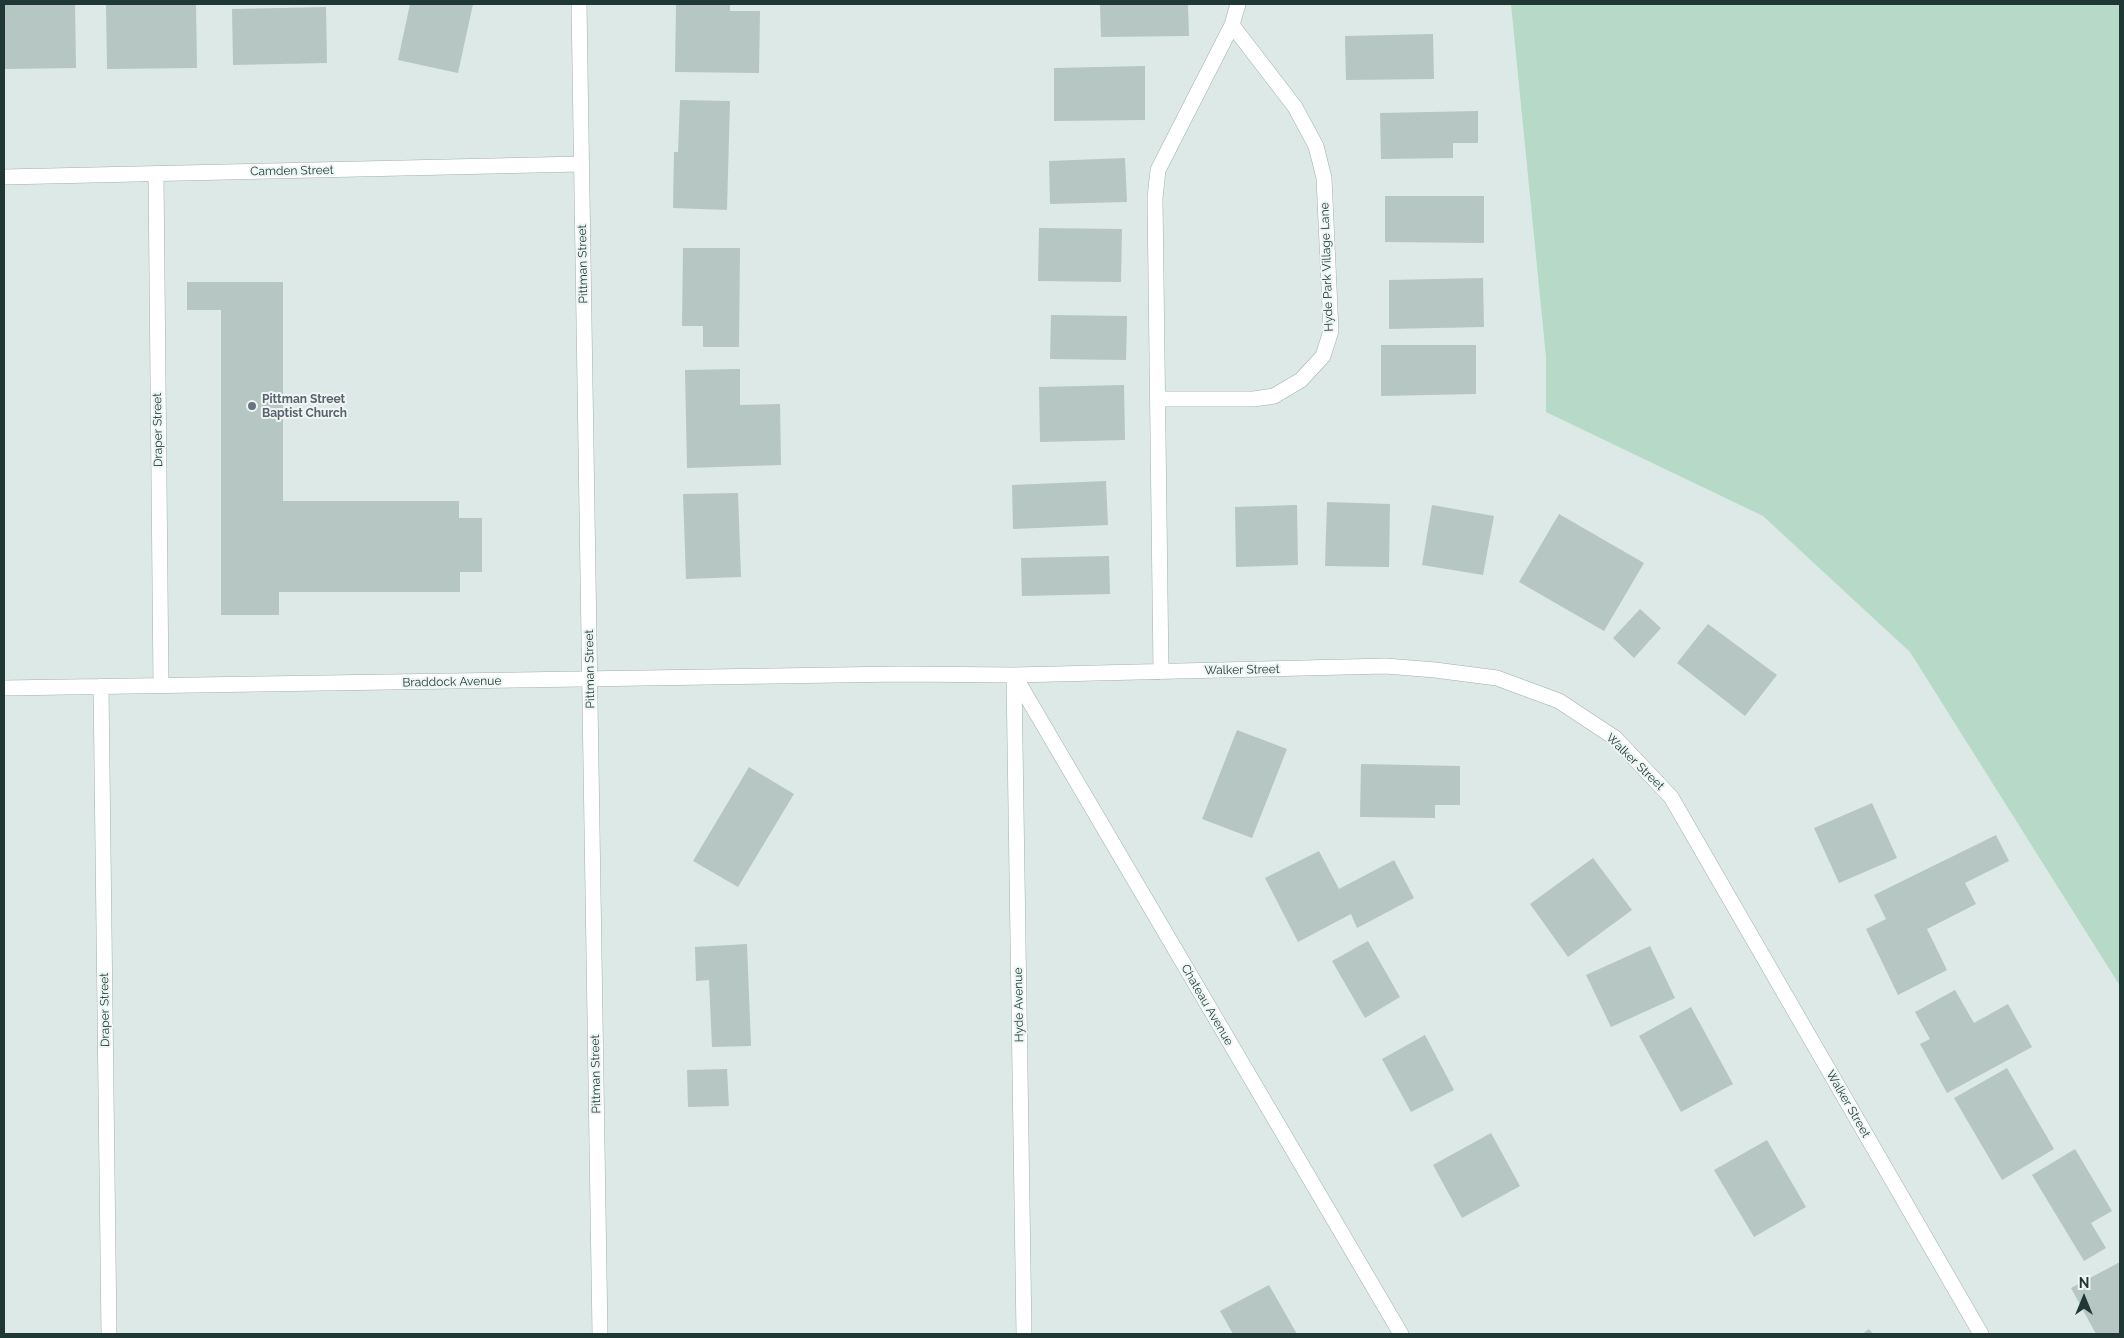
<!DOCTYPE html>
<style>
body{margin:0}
#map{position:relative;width:2124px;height:1338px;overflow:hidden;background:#dde9e6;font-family:Raleway,sans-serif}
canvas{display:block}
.frame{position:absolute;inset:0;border:5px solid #1f3836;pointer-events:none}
.north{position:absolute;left:2059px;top:1273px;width:50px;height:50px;-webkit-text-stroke:4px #edf6f3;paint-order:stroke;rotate:0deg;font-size:14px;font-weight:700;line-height:20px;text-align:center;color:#1f3836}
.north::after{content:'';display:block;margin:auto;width:18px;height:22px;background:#1f3836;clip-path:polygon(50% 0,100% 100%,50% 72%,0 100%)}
</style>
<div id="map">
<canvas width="2124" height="1338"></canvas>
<div class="frame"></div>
<div class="north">N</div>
</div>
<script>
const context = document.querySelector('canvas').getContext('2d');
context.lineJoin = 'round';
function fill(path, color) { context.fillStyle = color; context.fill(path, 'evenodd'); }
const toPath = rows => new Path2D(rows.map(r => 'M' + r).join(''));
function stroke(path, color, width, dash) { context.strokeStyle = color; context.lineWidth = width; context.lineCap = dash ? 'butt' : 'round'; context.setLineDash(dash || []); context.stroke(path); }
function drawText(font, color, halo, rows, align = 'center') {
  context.font = font + ' Raleway,sans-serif'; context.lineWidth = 4; context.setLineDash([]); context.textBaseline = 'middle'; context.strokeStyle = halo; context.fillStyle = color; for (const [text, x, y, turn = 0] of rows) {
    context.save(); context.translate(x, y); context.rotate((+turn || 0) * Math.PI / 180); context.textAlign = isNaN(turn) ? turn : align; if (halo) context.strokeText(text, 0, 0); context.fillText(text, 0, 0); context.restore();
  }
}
fill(toPath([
 [1511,4,2120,4,2120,986,1910,652,1763,516,1546,412,1546,357]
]), '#b6dac7');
fill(toPath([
 [4,4,75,4,76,68,4,69],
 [106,4,196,4,197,68,107,69],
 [410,4,473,4,458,73,398,60],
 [676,4,730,4,730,11,760,11,759,73,675,72],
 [1100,4,1188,4,1189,36,1101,37],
 [326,7,327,63,233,65,232,9],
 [1433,34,1434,79,1346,80,1345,36],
 [1145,66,1145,120,1054,121,1054,68],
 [680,100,730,101,727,210,673,208,674,152,678,152],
 [1478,111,1478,143,1453,143,1453,158,1381,159,1380,113],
 [1125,158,1127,202,1050,204,1049,161],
 [1385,196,1484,196,1484,243,1385,242],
 [1039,228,1122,229,1121,282,1038,281],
 [683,248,740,248,739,347,703,347,703,326,682,326],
 [1483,278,1484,327,1389,329,1389,280],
 [187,282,283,282,283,501,459,501,459,518,482,518,482,572,460,572,460,592,279,592,279,615,221,615,221,310,187,310],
 [1051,315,1127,316,1126,360,1050,359],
 [1381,345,1476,345,1476,394,1381,396],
 [740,369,740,405,780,404,781,465,687,468,685,370],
 [1124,385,1125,440,1040,442,1039,387],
 [1106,481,1108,525,1013,529,1012,485],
 [738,493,741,577,686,579,683,494],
 [1327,502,1390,504,1389,567,1325,566],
 [1297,505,1298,565,1236,567,1235,507],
 [1432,505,1494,516,1483,575,1422,565],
 [1559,514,1644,563,1604,631,1519,582],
 [1109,556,1110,594,1022,596,1021,558],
 [1640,609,1661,628,1634,658,1613,638],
 [1708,624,1777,675,1745,716,1677,663],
 [1237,730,1287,749,1252,838,1202,819],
 [1361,764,1460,766,1460,805,1435,805,1435,818,1360,817],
 [749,767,794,794,738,887,693,861],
 [1872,803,1897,858,1839,883,1814,828],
 [1996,835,2009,861,1965,883,1976,904,1927,929,1947,970,1898,995,1866,929,1886,919,1874,895],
 [1319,851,1339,889,1394,860,1414,898,1357,928,1351,914,1298,942,1265,878],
 [1593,858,1632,910,1568,957,1530,904],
 [1368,941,1400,997,1365,1018,1332,961],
 [747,944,751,1046,712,1047,709,980,696,981,695,947],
 [1650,946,1675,998,1611,1027,1586,975],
 [1955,990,1974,1023,2008,1004,2032,1047,1947,1093,1920,1044,1930,1039,1915,1012],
 [1691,1007,1733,1084,1681,1112,1639,1036],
 [1425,1035,1454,1090,1411,1112,1382,1059],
 [2007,1068,2054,1149,2002,1180,1954,1098],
 [727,1069,729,1106,688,1107,687,1070],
 [1491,1133,1520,1186,1462,1218,1433,1165],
 [1767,1140,1806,1207,1754,1237,1714,1170],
 [2075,1149,2112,1211,2091,1223,2106,1248,2084,1261,2032,1175],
 [2120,1262,2120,1334,2096,1334,2071,1288],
 [1269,1285,1297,1334,1233,1334,1220,1311],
 [1869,1329,1873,1334,1862,1334]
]), '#b6c6c3');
const minor = toPath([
 [579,4,600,1334],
 [156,174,161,686],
 [4,177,581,164],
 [1158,399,1254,399,1274,396,1301,380,1323,356,1331,331,1324,178,1316,146,1295,107,1232,25],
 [1161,672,1155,198,1158,170,1232,25,1238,4],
 [1014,675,1401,1334],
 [1014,677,1024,1334],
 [101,686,109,1334],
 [4,688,901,674,1014,675,1386,666,1435,670,1497,678,1559,701,1615,738,1671,797,1981,1334]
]);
stroke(minor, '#a0b0ae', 16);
stroke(minor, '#fff', 15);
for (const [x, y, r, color] of [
 [252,406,5,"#6b7280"]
]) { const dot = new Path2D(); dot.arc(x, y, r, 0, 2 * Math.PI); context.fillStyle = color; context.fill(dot); stroke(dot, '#edf6f3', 2); }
drawText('12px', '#1f3836', '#edf6f3', [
 ["Camden Street",292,171,-1],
 ["Pittman Street",583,264,-91],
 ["Hyde Park Village Lane",1327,267,-92],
 ["Draper Street",158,430,-91],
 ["Pittman Street",590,669,-91],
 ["Walker Street",1242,670,-1],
 ["Braddock Avenue",452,682,-1],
 ["Walker Street",1635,762,44],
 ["Hyde Avenue",1019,1005,-91],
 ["Chateau Avenue",1207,1005,60],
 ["Draper Street",105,1010,-91],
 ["Pittman Street",596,1074,-91],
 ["Walker Street",1848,1104,60]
]);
drawText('bold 12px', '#5b616d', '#edf6f3', [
 ["Pittman Street",262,399],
 ["Baptist Church",262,413]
], 'left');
</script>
